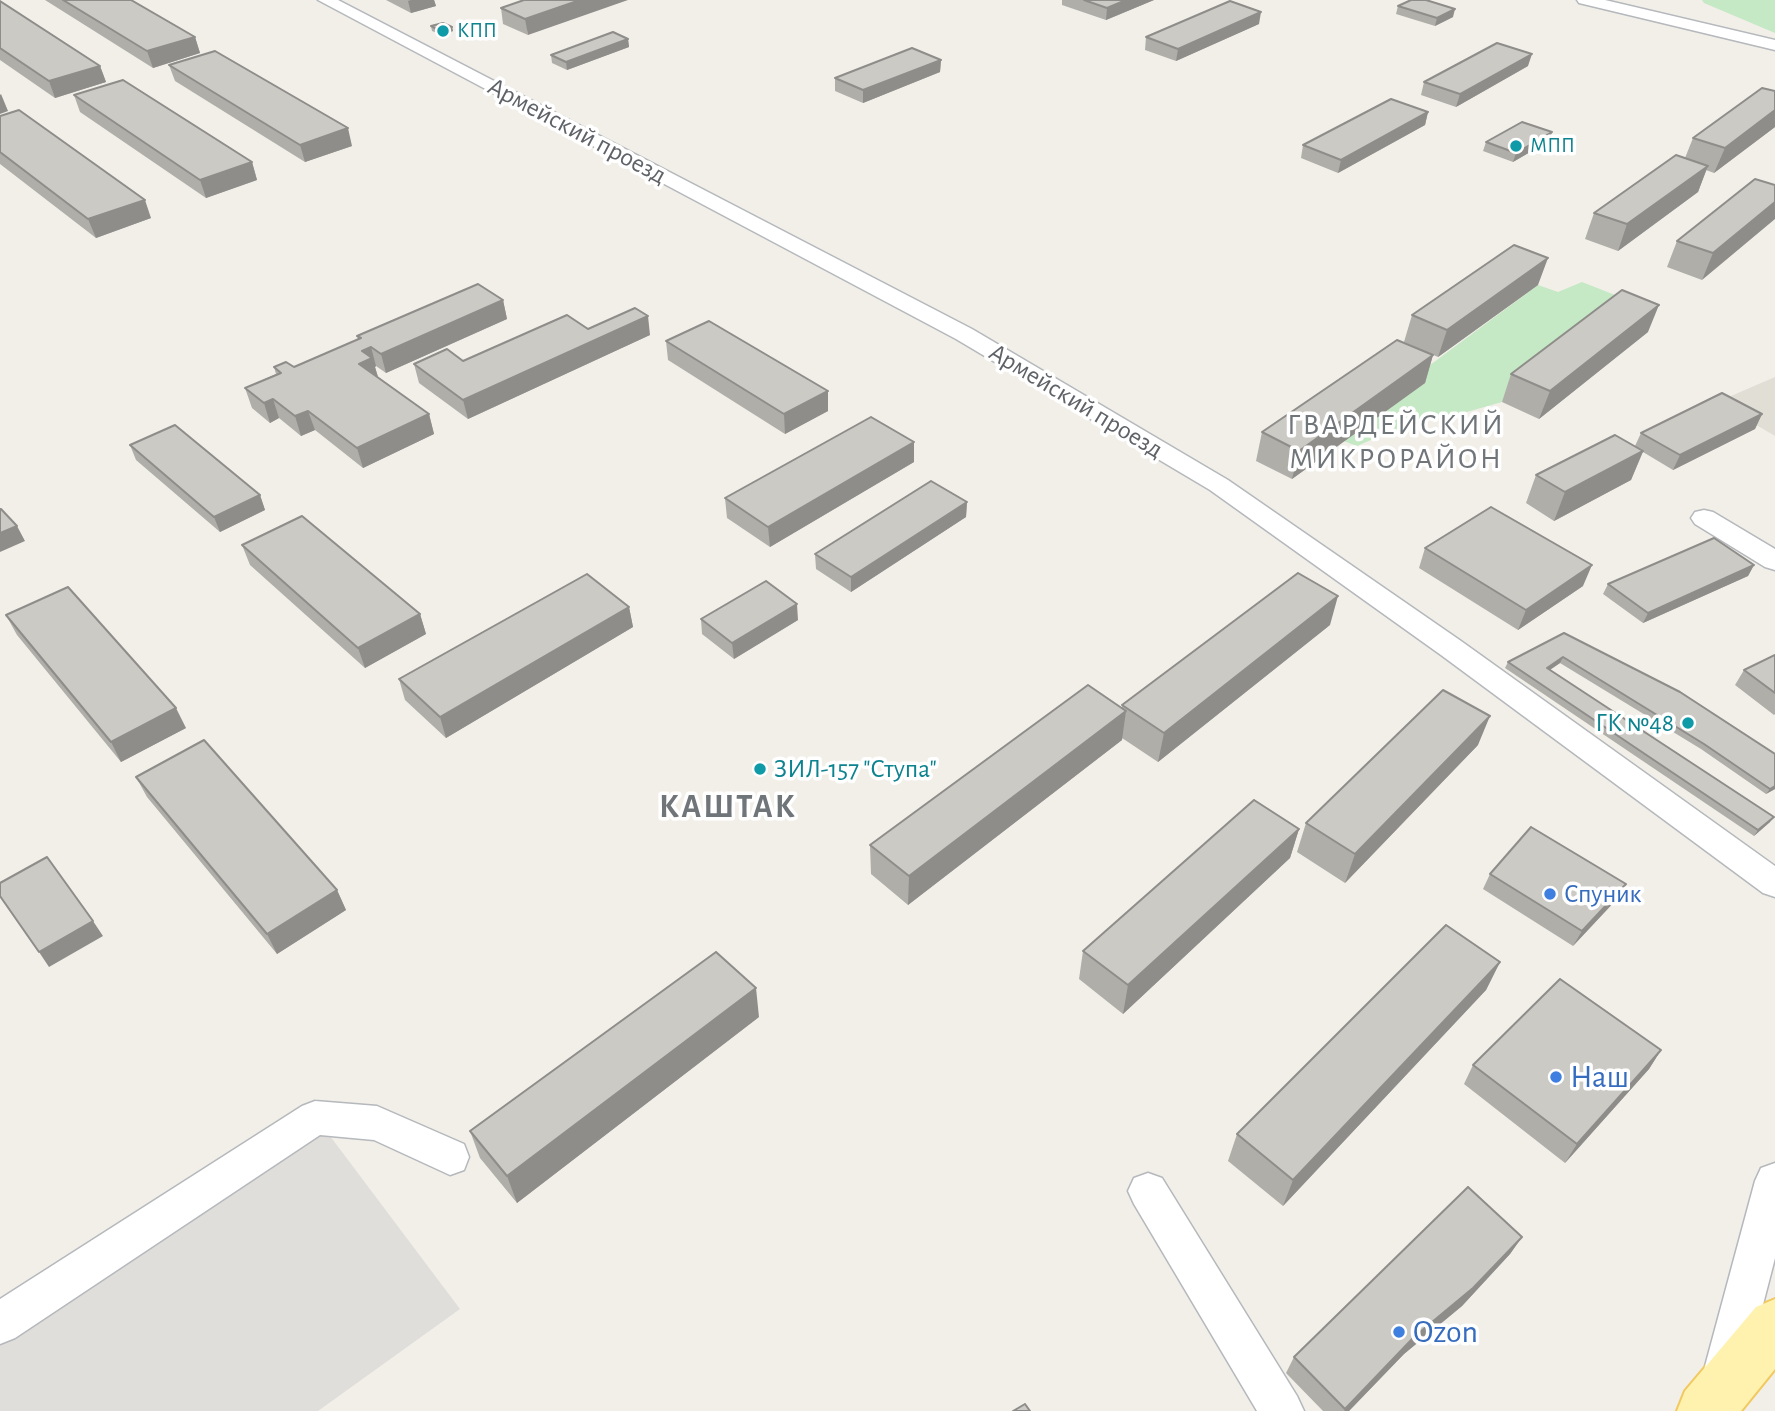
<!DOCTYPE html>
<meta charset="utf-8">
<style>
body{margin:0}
canvas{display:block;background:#f1efe8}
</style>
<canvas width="1775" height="1411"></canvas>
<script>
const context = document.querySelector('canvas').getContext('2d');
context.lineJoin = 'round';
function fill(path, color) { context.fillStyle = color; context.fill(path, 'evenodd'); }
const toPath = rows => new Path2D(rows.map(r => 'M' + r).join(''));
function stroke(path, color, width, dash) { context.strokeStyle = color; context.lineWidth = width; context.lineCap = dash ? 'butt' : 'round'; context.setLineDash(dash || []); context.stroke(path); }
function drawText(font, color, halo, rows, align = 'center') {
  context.font = font + ' "Alegreya Sans",sans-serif'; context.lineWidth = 7; context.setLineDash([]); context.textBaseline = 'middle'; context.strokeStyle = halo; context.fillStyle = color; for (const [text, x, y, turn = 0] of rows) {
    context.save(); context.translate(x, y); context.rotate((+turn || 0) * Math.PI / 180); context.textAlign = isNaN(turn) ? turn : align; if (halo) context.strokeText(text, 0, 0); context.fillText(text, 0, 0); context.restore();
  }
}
fill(toPath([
 [321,1124,460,1309,318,1411,0,1411,0,1334]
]), '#e0deda');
fill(toPath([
 [1775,377,1775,436,1717,402]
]), '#e1ded6');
fill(toPath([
 [1702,0,1775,0,1775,33,1704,3],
 [1582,282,1615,295,1623,306,1502,402,1449,417,1412,422,1357,446,1333,437,1538,285,1558,292]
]), '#c5e8c5');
const minor = toPath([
 [318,0,338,0,972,329,1228,480,1461,641,1775,866,1775,897,1763,893,1441,655,1210,490,956,339,318,0],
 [1577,0,1605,0,1775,40,1775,50,1579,3,1577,0],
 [1704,510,1713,512,1775,549,1775,570,1765,567,1695,524,1691,518,1695,512,1704,510],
 [315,1101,377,1106,464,1144,469,1157,464,1170,450,1175,374,1140,320,1135,15,1338,0,1344,0,1299,302,1106,315,1101],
 [1775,1163,1775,1258,1746,1370,1740,1385,1725,1391,1710,1385,1704,1370,1755,1181,1761,1168,1775,1163],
 [1148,1173,1162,1178,1297,1396,1304,1411,1257,1411,1134,1204,1128,1191,1134,1178,1148,1173]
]);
const major = toPath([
 [1775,1299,1775,1369,1741,1411,1677,1411,1685,1391,1756,1307,1775,1299]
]);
stroke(minor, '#b5b8bc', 3);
stroke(major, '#f2c960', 4);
fill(minor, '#fff');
fill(major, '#fff2af');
fill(toPath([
 [45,0,131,0,195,37,200,53,153,68],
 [386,0,434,0,436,6,411,13],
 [524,0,528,35,503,24,501,8],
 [1062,0,1154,0,1106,20,1062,5],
 [0,1,100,66,106,82,55,98,0,60],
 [1398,6,1453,17,1435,26,1396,14],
 [1259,24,1176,61,1145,50,1146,37],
 [431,26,452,27,453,31,442,35,432,31],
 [628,39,629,47,567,70,552,63,551,55],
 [941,60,940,72,863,103,835,91,835,78],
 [169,65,352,146,305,162,175,81],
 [1528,66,1456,107,1421,95,1424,82],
 [1775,91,1775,127,1714,173,1706,170,1698,192,1618,251,1585,239,1594,213,1685,158,1693,138],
 [74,95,252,162,257,180,206,198,80,112],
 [1428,112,1425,125,1338,173,1301,158,1303,145],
 [0,116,151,218,96,238,0,164],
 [1552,132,1549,141,1513,162,1483,151,1486,142],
 [1755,179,1702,280,1667,267,1677,241],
 [1538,285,1438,357,1404,342,1412,315],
 [503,300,507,319,386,373,376,366,375,367,378,377,429,414,434,434,363,468,315,430,301,436,279,418,270,423,252,408,245,388,276,374,274,367,294,367,358,339,357,336],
 [588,329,650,335,468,419,419,383,414,364,463,361],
 [1648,332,1539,419,1502,402,1511,374],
 [666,341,828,411,785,434,668,360],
 [1433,355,1425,383,1292,479,1256,461,1262,432],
 [1762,414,1755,429,1673,470,1643,452,1631,480,1554,521,1526,503,1536,475,1635,446,1641,433],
 [914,442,914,462,770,547,727,518,725,498],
 [130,445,260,495,265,510,220,532,136,460],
 [967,502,966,517,851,592,816,569,815,554],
 [242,545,420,614,426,634,365,668,250,565],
 [1425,548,1583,586,1518,630,1419,568],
 [1754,565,1748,576,1643,623,1603,594,1608,584],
 [629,607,633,627,446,738,405,700,399,679],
 [6,615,186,728,121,762,17,635],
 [701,619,798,620,734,659,702,634],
 [1330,625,1158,762,1122,738,1122,740,908,905,871,874,870,845,1122,708,1122,705],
 [1564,633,1775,754,1775,789,1766,794,1701,749,1560,663,1550,670,1770,822,1754,836,1505,668,1508,662],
 [1775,655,1775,714,1774,715,1735,685,1744,670],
 [1478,745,1345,883,1297,852,1306,823],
 [136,777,337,890,346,910,277,954,147,797],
 [1299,829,1290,858,1123,1014,1079,979,1083,951],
 [1490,874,1626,884,1617,899,1573,946,1483,889],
 [1500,962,1486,990,1283,1206,1228,1161,1237,1134],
 [759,1017,517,1203,480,1158,470,1131],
 [1661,1050,1649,1069,1565,1163,1464,1084,1473,1065],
 [1522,1237,1510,1254,1462,1306,1404,1354,1349,1411,1323,1411,1286,1373,1294,1357]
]), '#afaea9');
fill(toPath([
 [411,0,434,0,436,6,411,13,408,1],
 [580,0,628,0,528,35,525,19],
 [1126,0,1154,0,1106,20,1107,8],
 [1455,9,1453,17,1435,26,1437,18],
 [1261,12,1259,24,1176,61,1178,49],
 [452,27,453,31,442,35,441,31],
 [195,37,200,53,153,68,147,51],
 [628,39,629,47,567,70,566,62],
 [1532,54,1528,66,1456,107,1460,94],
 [941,60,940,72,863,103,863,90],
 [100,66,106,82,55,98,49,81],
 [1,94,8,111,0,114,0,95],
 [1775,110,1775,127,1714,173,1725,148],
 [1428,112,1425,125,1338,173,1341,160],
 [348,128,352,146,305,162,300,145],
 [1552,132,1549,141,1513,162,1516,153],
 [252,162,257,180,206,198,200,180],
 [1708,166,1698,192,1618,251,1627,224],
 [145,200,151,218,96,238,88,219],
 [1775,202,1775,219,1702,280,1713,253],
 [1548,258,1538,285,1438,357,1447,330],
 [503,300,507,319,386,373,381,354],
 [1659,305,1648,332,1539,419,1550,391],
 [648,316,650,335,468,419,463,400],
 [371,347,376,366,375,367,378,377,359,364,362,351],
 [1433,355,1425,383,1292,479,1299,451],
 [828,391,828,411,785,434,784,414],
 [273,399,279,418,270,423,264,403],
 [308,411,315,430,301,436,295,416],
 [429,414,434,434,363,468,357,448],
 [1762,414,1755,429,1673,470,1680,455],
 [914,442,914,462,770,547,768,527],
 [1643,451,1631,480,1554,521,1565,492],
 [260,495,265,510,220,532,214,517],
 [967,502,966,517,851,592,851,577],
 [17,526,25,541,0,552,0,533],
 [1592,565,1583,586,1518,630,1526,610],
 [1754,565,1748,576,1643,623,1648,613],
 [1338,596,1330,625,1158,762,1164,733],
 [797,604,798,620,734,659,732,643],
 [629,607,633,627,446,738,440,717],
 [420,614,426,634,365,668,358,648],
 [1563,657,1560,663,1545,673,1547,668],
 [176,708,186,728,121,762,111,742],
 [1126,711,1122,740,908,905,909,876],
 [1490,716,1478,745,1345,883,1355,854],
 [1775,786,1775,789,1766,794,1770,789],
 [1774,817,1770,822,1754,836,1758,830],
 [1299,829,1290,858,1123,1014,1128,985],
 [1626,884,1617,899,1573,946,1582,931],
 [337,890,346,910,277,954,267,934],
 [93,921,103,936,49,967,39,952],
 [1500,962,1486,990,1283,1206,1293,1180],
 [756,988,759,1017,517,1203,507,1176],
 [1661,1050,1649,1069,1565,1163,1577,1144],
 [1522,1237,1510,1254,1462,1306,1404,1354,1349,1411,1344,1411,1414,1337]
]), '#8f8d8a');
const building = toPath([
 [63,0,131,0,195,37,147,51,63,0],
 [524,0,580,0,525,19,501,8,524,0],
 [1084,0,1126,0,1107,8,1084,0],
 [1411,0,1426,0,1455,9,1437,18,1398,6,1411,0],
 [0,1,100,66,49,81,0,48,0,1],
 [1230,1,1261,12,1178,49,1146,37,1230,1],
 [443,23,452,27,441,31,431,26,443,23],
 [613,32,628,39,566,62,551,55,613,32],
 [1497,43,1532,54,1460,94,1424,82,1497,43],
 [912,48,941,60,863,90,835,78,912,48],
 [215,51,348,128,300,145,169,65,215,51],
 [123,80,252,162,200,180,74,95,123,80],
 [1762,88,1775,91,1775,110,1725,148,1693,138,1762,88],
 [1391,99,1428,112,1341,160,1303,145,1391,99],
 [19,110,145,200,88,219,0,152,0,116,19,110],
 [1522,122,1552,132,1516,153,1486,142,1522,122],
 [1676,155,1708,166,1627,224,1594,213,1676,155],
 [1755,179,1775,185,1775,202,1713,253,1677,241,1755,179],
 [1514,245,1548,258,1447,330,1412,315,1514,245],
 [478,284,503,300,381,354,371,347,362,351,372,358,359,364,429,414,357,448,308,411,295,416,273,399,264,403,245,388,281,373,274,367,286,362,294,367,361,338,357,336,478,284],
 [1622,290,1659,305,1550,391,1511,374,1622,290],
 [635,308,648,316,463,400,414,364,447,349,463,361,567,315,588,329,635,308],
 [709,321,828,391,784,414,666,341,709,321],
 [1397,340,1433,355,1299,451,1262,432,1397,340],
 [1722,393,1762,414,1680,455,1641,433,1722,393],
 [871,417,914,442,768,527,725,498,871,417],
 [175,425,260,495,214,517,130,445,175,425],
 [1615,435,1643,451,1565,492,1536,475,1615,435],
 [931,481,967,502,851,577,815,554,931,481],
 [1491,507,1592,565,1526,610,1425,548,1491,507],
 [0,509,1,509,17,526,0,533,0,509],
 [302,516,420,614,358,648,242,545,302,516],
 [1714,538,1754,565,1648,613,1608,584,1714,538],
 [1298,573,1338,596,1164,733,1122,705,1298,573],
 [587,574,629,607,440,717,399,679,587,574],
 [766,581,797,604,732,643,701,619,766,581],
 [68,587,176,708,111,742,6,615,68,587],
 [1564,633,1680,692,1775,754,1775,786,1770,789,1704,744,1563,657,1547,668,1774,817,1758,830,1508,662,1564,633],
 [1775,655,1775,693,1744,670,1775,655],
 [1088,685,1126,711,909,876,870,845,1088,685],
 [1443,690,1490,716,1355,854,1306,823,1443,690],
 [204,740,337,890,267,934,136,777,204,740],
 [1254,800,1299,829,1128,985,1083,951,1254,800],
 [1531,827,1626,884,1582,931,1490,874,1531,827],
 [47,857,93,921,39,952,0,896,0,883,47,857],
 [1446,925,1500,962,1293,1180,1237,1134,1446,925],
 [716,952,756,988,507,1176,470,1131,716,952],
 [1560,979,1661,1050,1577,1144,1473,1065,1560,979],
 [1468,1187,1522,1237,1473,1288,1414,1337,1345,1409,1294,1357,1468,1187],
 [1025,1404,1030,1411,1013,1411,1025,1404]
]);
fill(building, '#cccac5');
stroke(building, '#8f8d8a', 2);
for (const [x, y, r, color] of [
 [443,31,7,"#0f9aa8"],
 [1516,146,7,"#0f9aa8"],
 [1688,723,7,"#0f9aa8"],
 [760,769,7,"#0f9aa8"],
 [1550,894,7,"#3f7fe0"],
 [1556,1077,7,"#3f7fe0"],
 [1399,1332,7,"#3f7fe0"]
]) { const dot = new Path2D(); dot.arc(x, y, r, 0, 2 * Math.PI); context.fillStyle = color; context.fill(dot); stroke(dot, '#fff', 2.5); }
drawText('21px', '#0d838f', '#fff', [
 ["КПП",457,31],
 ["МПП",1530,146]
], 'left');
drawText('26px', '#5f6368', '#fff', [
 ["Армейский проезд",577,131,28],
 ["Армейский проезд",1076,401,31]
]);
drawText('26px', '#0d838f', '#fff', [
 ["ГК №48",1674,723],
 ["ЗИЛ-157 \"Ступа\"",774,769,"left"]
], 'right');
drawText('26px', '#366cbe', '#fff', [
 ["Спуник",1564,894]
], 'left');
context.letterSpacing = '2px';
drawText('30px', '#70757a', '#fff', [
 ["ГВАРДЕЙСКИЙ",1396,425],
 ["МИКРОРАЙОН",1396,459]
]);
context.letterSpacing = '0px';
drawText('32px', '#366cbe', '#fff', [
 ["Наш",1570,1077],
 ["Ozon",1413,1332]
], 'left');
context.letterSpacing = '2px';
drawText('bold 33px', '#70757a', '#fff', [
 ["КАШТАК",728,807]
]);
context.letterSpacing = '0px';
</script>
